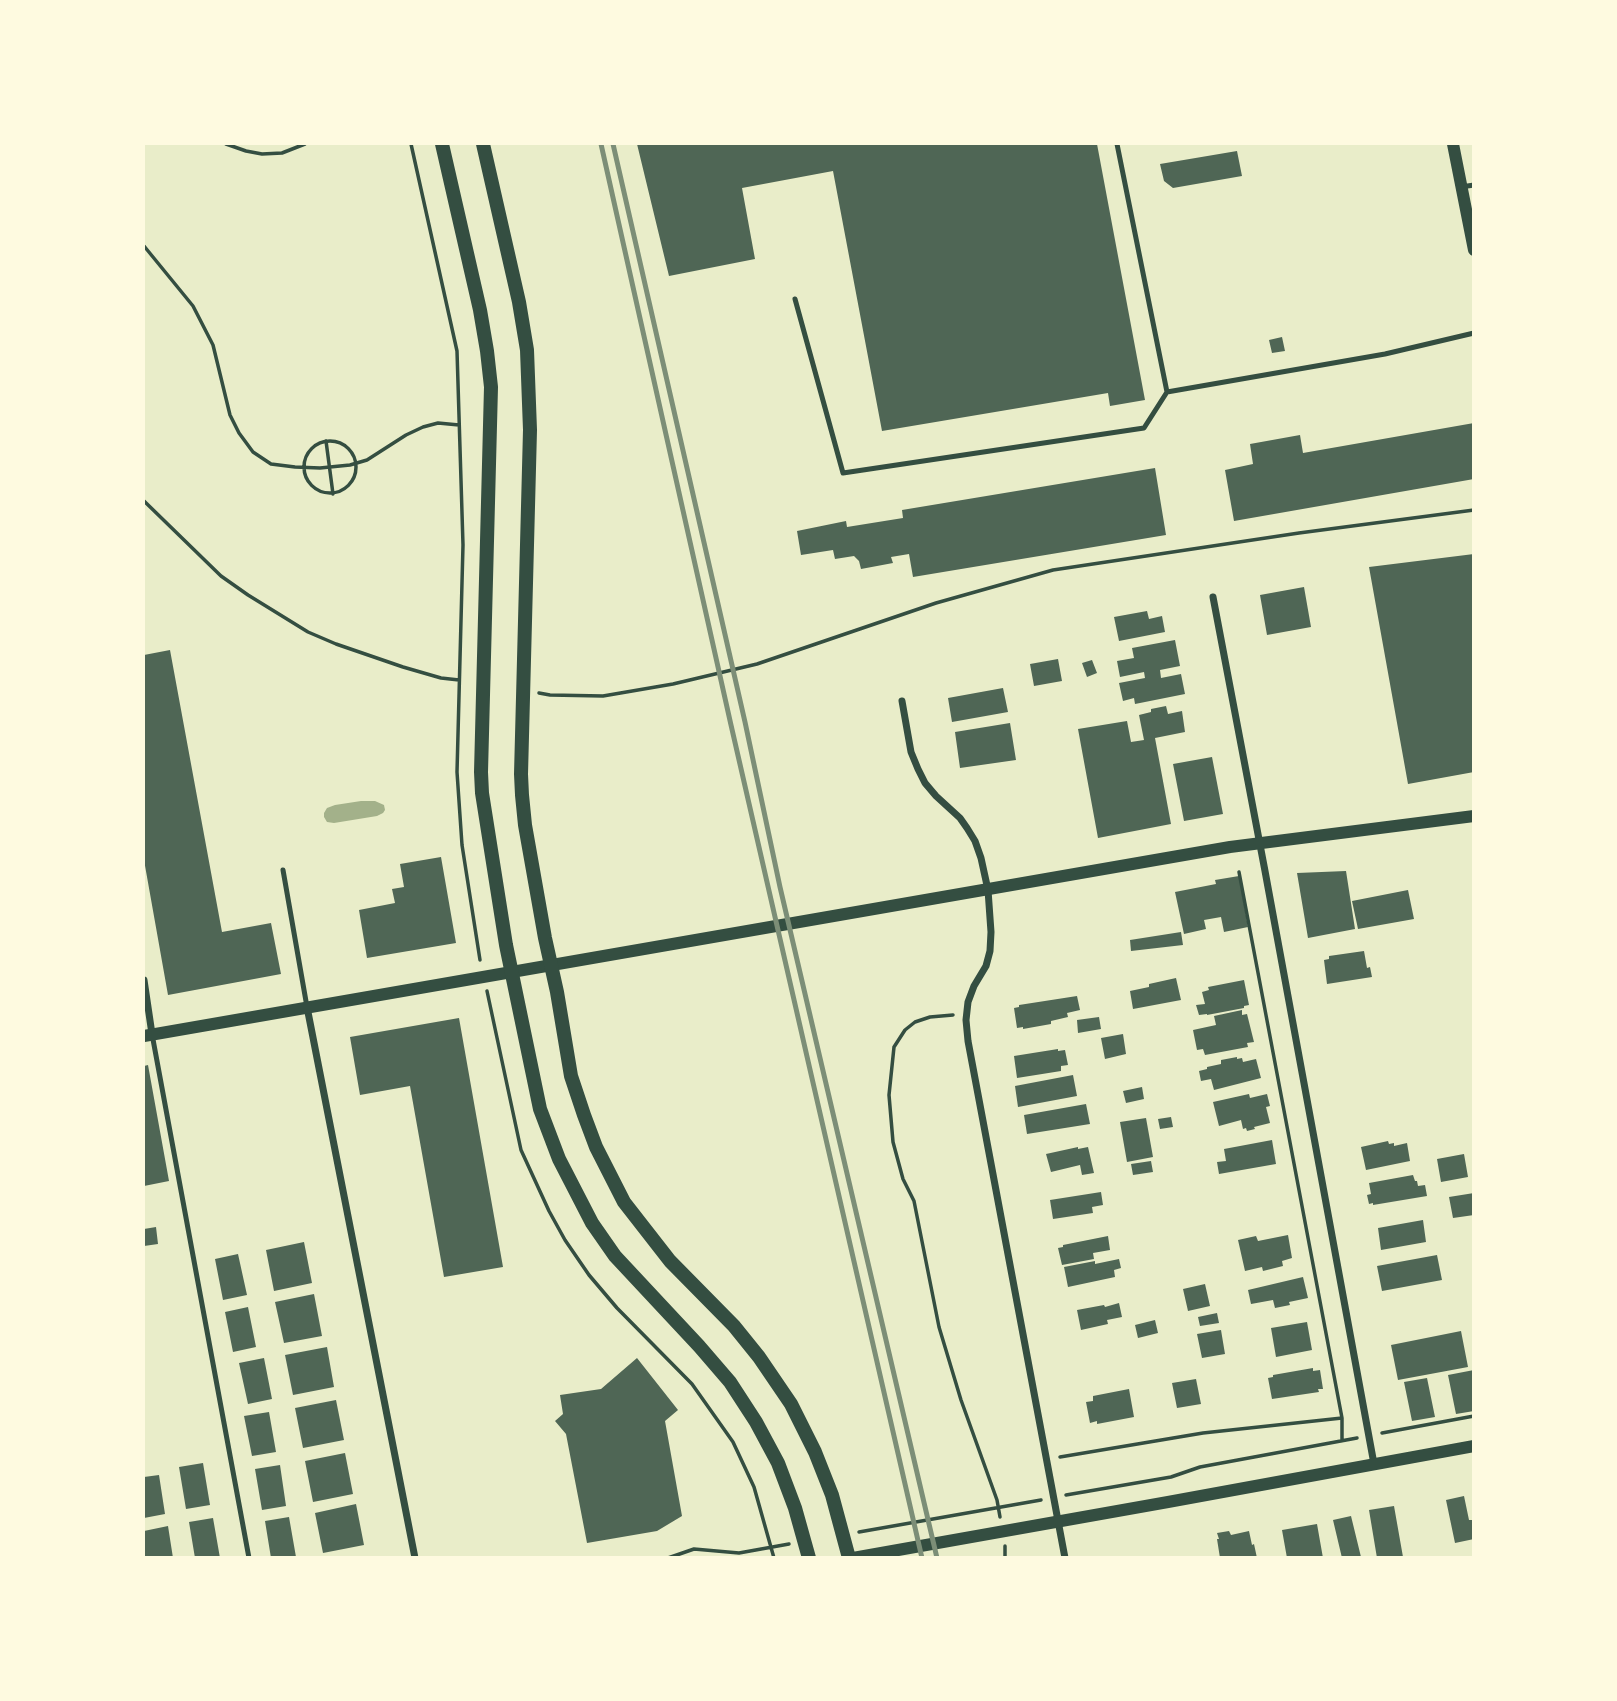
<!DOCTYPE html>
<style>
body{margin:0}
#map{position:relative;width:1617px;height:1701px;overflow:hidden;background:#e9edc9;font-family:"PT Sans Narrow",sans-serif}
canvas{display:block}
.frame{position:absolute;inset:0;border:145px solid #fefae0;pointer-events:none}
</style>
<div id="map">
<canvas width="1617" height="1701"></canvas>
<div class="frame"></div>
</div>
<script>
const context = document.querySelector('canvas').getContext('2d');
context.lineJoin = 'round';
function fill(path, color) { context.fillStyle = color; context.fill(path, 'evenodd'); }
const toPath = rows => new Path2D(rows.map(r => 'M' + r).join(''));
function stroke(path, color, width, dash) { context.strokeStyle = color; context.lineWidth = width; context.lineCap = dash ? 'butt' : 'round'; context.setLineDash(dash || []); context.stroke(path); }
fill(toPath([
 [361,801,375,801,384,805,385,810,383,813,377,816,334,823,327,822,324,817,324,813,327,808,335,805]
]), '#a3b18a');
fill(toPath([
 [637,144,1097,144,1145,400,1110,406,1108,393,882,431,833,171,742,188,755,259,669,276],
 [1237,151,1242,176,1173,188,1164,181,1160,164],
 [1282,337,1285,351,1272,353,1269,340],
 [1474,423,1474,479,1234,521,1225,470,1253,464,1250,444,1300,435,1303,453],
 [1155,468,1166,535,913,577,909,554,891,557,893,563,861,569,859,561,854,556,835,559,833,550,801,555,797,531,846,521,847,527,903,518,902,510],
 [1474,554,1474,772,1408,784,1369,567],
 [1304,587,1311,627,1267,635,1260,595],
 [1147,611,1149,619,1162,616,1165,632,1119,641,1114,617],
 [1175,640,1180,666,1160,670,1161,678,1181,674,1185,694,1135,704,1134,698,1123,701,1119,683,1145,678,1144,672,1120,677,1117,661,1134,658,1132,648],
 [170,650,222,932,271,923,281,974,168,995,144,860,144,655],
 [1058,659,1062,681,1034,686,1030,664],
 [1092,660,1097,673,1087,677,1082,663],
 [1003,688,1008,712,952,722,948,698],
 [1166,706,1168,714,1182,711,1185,732,1155,738,1171,824,1098,838,1078,729,1127,721,1131,742,1144,740,1139,715,1151,712,1151,709],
 [1010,723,1016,760,960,768,955,732],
 [1212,757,1223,814,1184,821,1173,764],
 [441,857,456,943,367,958,359,910,395,903,392,889,404,887,400,864],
 [1346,871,1355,929,1308,938,1297,873],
 [1239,876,1248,927,1224,932,1221,917,1204,920,1206,929,1184,934,1175,892,1216,884,1215,880],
 [1408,890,1414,919,1358,929,1352,901],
 [1181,932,1183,945,1131,951,1130,940],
 [1364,951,1367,968,1370,967,1372,977,1327,984,1324,960,1329,959,1329,956],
 [1176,978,1181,1000,1133,1009,1130,991,1149,987,1149,984],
 [1244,980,1249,1005,1244,1006,1244,1008,1207,1015,1207,1014,1199,1015,1196,1005,1205,1004,1202,992,1209,990,1208,987],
 [1077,996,1080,1010,1067,1013,1068,1017,1051,1021,1051,1024,1023,1029,1023,1027,1017,1028,1014,1008,1019,1007,1019,1005],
 [1242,1010,1242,1015,1247,1014,1254,1042,1247,1043,1248,1047,1205,1055,1203,1049,1197,1050,1193,1030,1216,1025,1214,1016],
 [1099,1017,1101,1029,1078,1033,1077,1020],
 [459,1018,503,1267,444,1277,410,1086,360,1095,350,1037],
 [1123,1034,1126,1054,1105,1059,1101,1038],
 [1058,1049,1058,1051,1065,1050,1068,1065,1061,1066,1061,1071,1017,1078,1014,1056],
 [1237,1057,1237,1059,1242,1058,1243,1062,1256,1059,1261,1078,1214,1090,1211,1079,1201,1081,1199,1071,1207,1069,1207,1067,1221,1064,1221,1060],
 [148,1065,169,1181,144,1186,144,1066],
 [1073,1075,1077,1096,1018,1107,1015,1086],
 [1142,1087,1144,1099,1126,1103,1123,1091],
 [1249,1094,1250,1098,1267,1094,1270,1106,1266,1107,1270,1123,1254,1127,1255,1129,1247,1131,1246,1128,1243,1129,1241,1120,1219,1126,1213,1102],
 [1086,1104,1090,1124,1027,1134,1024,1115],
 [1171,1117,1173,1127,1160,1129,1158,1119],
 [1146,1118,1153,1157,1127,1162,1120,1122],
 [1272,1140,1276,1164,1219,1174,1217,1162,1226,1161,1224,1149],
 [1388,1141,1389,1144,1394,1143,1394,1146,1407,1143,1410,1161,1366,1170,1361,1147],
 [1078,1147,1078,1149,1088,1147,1094,1173,1082,1175,1080,1165,1051,1172,1046,1154],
 [1464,1154,1468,1177,1441,1182,1437,1159],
 [1151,1161,1153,1172,1133,1175,1131,1164],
 [1413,1175,1415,1181,1417,1181,1418,1186,1425,1185,1427,1196,1373,1205,1373,1203,1369,1204,1367,1195,1371,1194,1369,1183],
 [1101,1192,1103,1205,1092,1207,1093,1213,1053,1219,1050,1200],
 [1474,1193,1474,1215,1453,1218,1449,1197],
 [1423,1220,1426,1242,1381,1250,1378,1228],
 [156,1227,158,1244,144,1246,144,1229],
 [1288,1235,1292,1258,1282,1261,1283,1266,1263,1271,1262,1267,1245,1271,1238,1240,1256,1236,1258,1241],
 [1108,1236,1110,1250,1093,1253,1094,1259,1062,1265,1058,1248,1063,1247,1063,1245],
 [304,1242,312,1283,274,1291,266,1250],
 [238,1254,247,1295,223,1300,215,1259],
 [1437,1255,1442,1280,1382,1291,1377,1266],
 [1119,1259,1121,1268,1114,1270,1115,1277,1068,1287,1064,1267,1095,1261,1095,1264],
 [1303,1277,1308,1298,1289,1302,1290,1305,1275,1308,1273,1300,1251,1304,1248,1290],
 [1205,1284,1210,1306,1188,1311,1183,1289],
 [314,1294,322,1336,284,1343,275,1302],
 [1119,1303,1122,1317,1107,1320,1108,1324,1081,1330,1077,1310,1104,1305,1105,1307],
 [248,1307,256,1347,233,1352,225,1312],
 [1217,1313,1219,1323,1200,1326,1198,1317],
 [1155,1320,1158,1333,1138,1338,1135,1325],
 [1307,1322,1312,1350,1276,1357,1271,1328],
 [1221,1330,1225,1354,1202,1358,1197,1334],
 [1461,1331,1468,1367,1398,1380,1391,1345],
 [327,1347,334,1387,293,1395,285,1355],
 [264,1358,272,1399,248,1404,239,1363],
 [637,1358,678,1410,665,1421,682,1516,657,1531,587,1543,566,1434,555,1421,563,1414,560,1395,601,1389],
 [1313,1368,1313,1371,1320,1370,1323,1389,1318,1389,1319,1392,1272,1399,1268,1378,1273,1377,1273,1375],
 [1474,1370,1474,1411,1456,1414,1448,1375],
 [1427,1378,1435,1417,1412,1421,1404,1382],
 [1196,1379,1201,1404,1177,1408,1172,1383],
 [1129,1389,1134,1417,1097,1424,1097,1421,1090,1423,1086,1402,1093,1401,1093,1396],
 [336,1400,344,1440,303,1448,295,1408],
 [269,1412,276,1452,252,1456,244,1416],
 [345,1453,353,1494,313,1502,305,1461],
 [203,1463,210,1505,186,1509,179,1467],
 [280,1465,286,1506,262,1510,255,1469],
 [159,1475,165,1514,144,1518,144,1477],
 [1464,1496,1469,1520,1473,1520,1474,1539,1455,1543,1446,1500],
 [356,1504,364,1545,323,1553,315,1513],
 [1394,1506,1403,1557,1377,1558,1369,1510],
 [1351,1516,1361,1557,1342,1558,1333,1520],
 [289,1517,296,1557,271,1558,265,1521],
 [213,1518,220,1558,195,1558,189,1522],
 [1317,1524,1323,1558,1287,1558,1282,1530],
 [168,1526,173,1558,144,1558,144,1531],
 [1229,1531,1231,1535,1249,1531,1252,1545,1254,1544,1257,1558,1220,1558,1217,1539,1219,1539,1217,1533]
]), '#4f6655');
stroke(toPath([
 [226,144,246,151,262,154,282,153,305,144],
 [411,144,457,351,463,545,457,772,462,845,480,960],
 [144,246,193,306,213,345,230,415,239,433,253,452,271,464,295,467,320,468,350,465,367,460,406,435,423,427,438,423,459,425],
 '304 467a26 26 0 1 1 52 0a26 26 0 1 1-52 0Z',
 [326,441,333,494],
 [144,501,221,576,248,595,308,632,336,644,403,667,441,678,459,680],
 [539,693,550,695,603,696,673,684,757,664,936,603,1053,570,1299,533,1474,510],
 [1239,872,1342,1418,1342,1440],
 [487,991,521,1150,549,1211,565,1240,589,1275,617,1308,692,1384,733,1442,754,1487,774,1558],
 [953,1015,930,1017,915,1022,905,1030,894,1047,889,1095,893,1142,903,1179,914,1201,939,1327,961,1400,997,1500,1000,1517],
 [1382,1433,1474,1416],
 [1060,1457,1203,1433,1342,1418],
 [1066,1495,1171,1477,1200,1467,1357,1438],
 [859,1532,1041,1500],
 [1005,1546,1005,1558],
 [668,1558,694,1549,739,1553,789,1544]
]), '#344e41', 3.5);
stroke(toPath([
 [1117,144,1167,392,1385,354,1474,333],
 [1461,187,1474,185],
 [795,299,843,473,1144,428,1167,392],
 [283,870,307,1007],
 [152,1034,249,1558]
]), '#344e41', 5);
stroke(toPath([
 [1213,597,1265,871,1374,1464],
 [902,701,911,752,918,769,925,783,936,796,960,818,967,828,975,841,981,858,988,890,991,932,990,951,986,966,974,986,968,1002,966,1020,968,1041,1065,1558],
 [144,980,152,1034],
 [307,1007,415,1558]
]), '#344e41', 7);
stroke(toPath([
 [1453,144,1474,250],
 [144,1036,1230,847,1474,816],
 [853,1558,1168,1502,1474,1446]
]), '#344e41', 12);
stroke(toPath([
 [442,144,480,310,487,351,491,387,481,772,482,793,506,945,540,1109,559,1159,592,1223,615,1256,699,1346,730,1382,756,1422,778,1463,795,1508,809,1558],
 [483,144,519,302,527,350,530,430,521,774,522,795,525,825,545,938,557,992,571,1076,584,1115,596,1147,624,1202,670,1261,734,1326,759,1357,791,1404,815,1452,832,1495,849,1558]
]), '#344e41', 14);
stroke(toPath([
 [601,144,731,725,922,1558],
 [613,144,745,722,780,887,937,1558]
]), '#7c8e77', 5);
</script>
